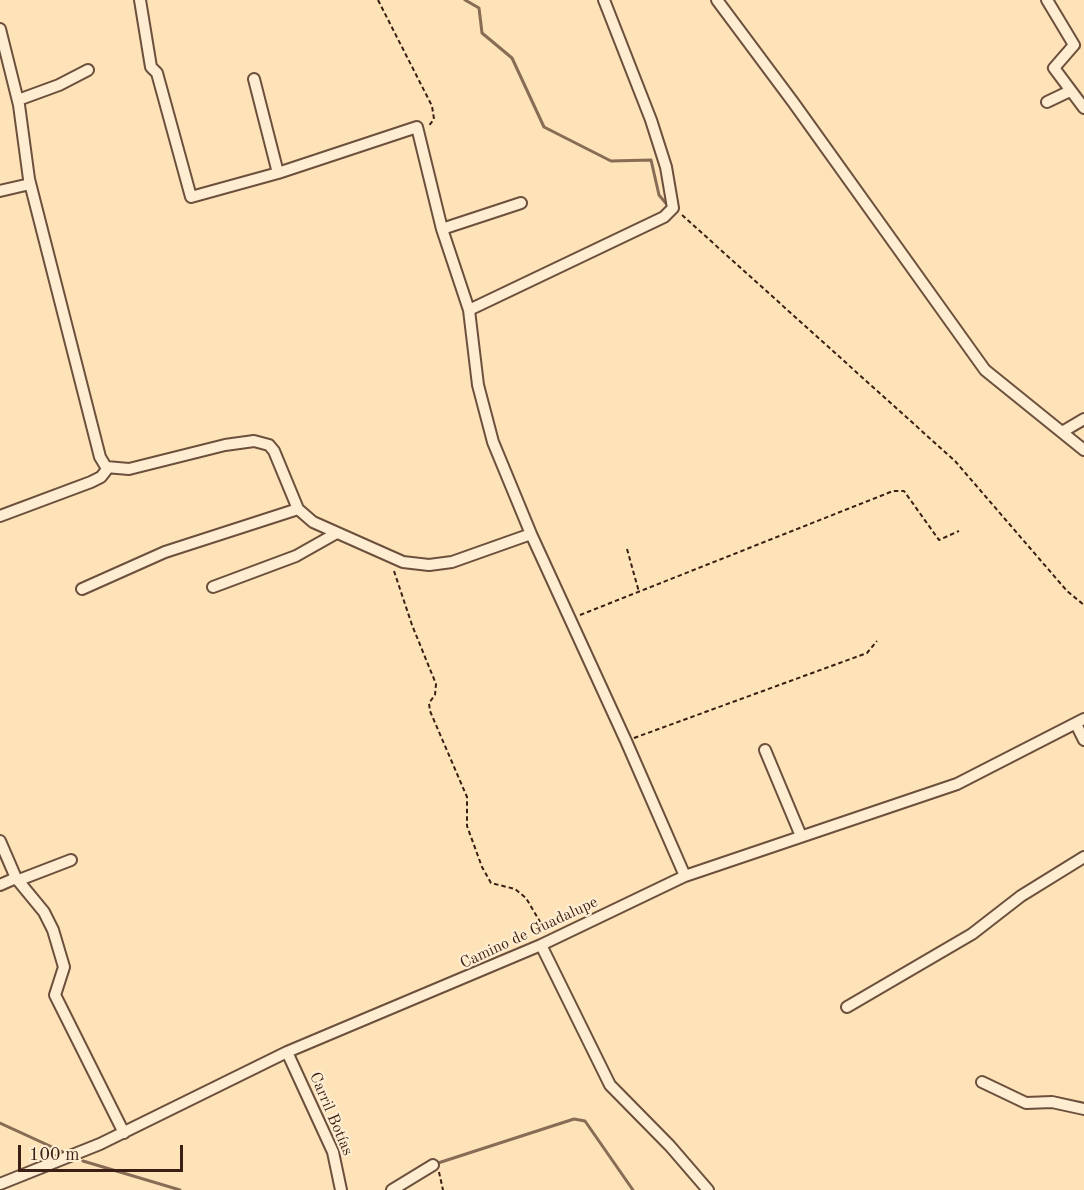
<!DOCTYPE html>
<meta charset="utf-8">
<style>
body{margin:0}
#map{position:relative;width:1084px;height:1190px;overflow:hidden;background:#fee3b8;font-family:"Old Standard TT",serif}
canvas{display:block}
.scale{position:absolute;left:18px;top:1145px;width:165px;height:27px;box-sizing:border-box;border:3px solid #3b1f14;border-top:0;padding-left:8px;font-size:18px;line-height:21px;white-space:nowrap;color:#3b1f14;-webkit-text-stroke:4px #feedd1;paint-order:stroke}
</style>
<div id="map">
<canvas width="1084" height="1190"></canvas>
<div class="scale">100 m</div>
</div>
<script>
const context = document.querySelector('canvas').getContext('2d');
context.lineJoin = 'round';
const toPath = rows => new Path2D(rows.map(r => 'M' + r).join(''));
function stroke(path, color, width, dash) { context.strokeStyle = color; context.lineWidth = width; context.lineCap = dash ? 'butt' : 'round'; context.setLineDash(dash || []); context.stroke(path); }
function drawText(font, color, halo, rows, align = 'center') {
  context.font = font + ' "Old Standard TT",serif'; context.lineWidth = 4.5; context.setLineDash([]); context.textBaseline = 'middle'; context.strokeStyle = halo; context.fillStyle = color; for (const [text, x, y, turn = 0] of rows) {
    context.save(); context.translate(x, y); context.rotate((+turn || 0) * Math.PI / 180); context.textAlign = isNaN(turn) ? turn : align; if (halo) context.strokeText(text, 0, 0); context.fillText(text, 0, 0); context.restore();
  }
}
stroke(toPath([
 [465,0,479,8,482,33,512,58,544,127,611,161,651,160,659,195,669,207],
 [0,1123,63,1152],
 [83,1161,180,1190],
 [435,1164,574,1119,585,1121,633,1190]
]), '#886c55', 3);
const minor = toPath([
 [140,0,151,67,157,73,191,197,278,173,417,127,442,229,469,310,478,385,493,442,531,534,626,741,685,876],
 [717,0,793,102,985,370,1084,450],
 [1047,0,1074,45,1054,68,1084,108],
 [0,29,19,105,29,179,100,457,106,467,129,469,225,445,254,441,269,445,274,451,298,509,313,522,403,562,429,565,452,562,531,534],
 [254,79,278,173],
 [18,100,59,85,88,70],
 [1047,102,1070,91],
 [0,191,30,184],
 [442,229,521,203],
 [469,310,664,217,673,208,666,167,651,120,604,0],
 [1062,432,1084,419],
 [0,516,91,482,101,477,108,468],
 [213,587,296,556,335,534],
 [82,589,165,552,298,509],
 [1076,724,1084,740],
 [765,750,801,836],
 [0,841,16,878,44,912,53,930,64,967,55,995,124,1133],
 [19,880,71,860],
 [0,885,16,878],
 [541,945,610,1085,670,1146,708,1190],
 [847,1007,972,934,1021,896,1084,857],
 [287,1052,333,1152,341,1190],
 [982,1082,1026,1103,1052,1102,1084,1109],
 [0,1184,100,1144,287,1052,541,945,685,876,957,784,1084,719],
 [392,1190,433,1165]
]);
stroke(minor, '#6c503d', 14);
stroke(toPath([
 [378,0,432,106,434,119,428,127],
 [682,215,955,461,1067,591,1084,605],
 [627,549,639,592],
 [394,571,412,625,436,684,435,695,429,703,430,711,467,797,467,826,482,867,491,883,515,889,526,898,546,932],
 [580,615,893,491,904,491,939,540,959,531],
 [634,738,867,653,877,641],
 [439,1172,443,1190]
]), '#3b1f14', 2, [4.5, 3]);
stroke(minor, '#feedd1', 10);
drawText('16px', '#3b1f14', '#feedd1', [
 ["Camino de Guadalupe",529,933,-25],
 ["Carril Botías",331,1114,67]
]);
</script>
